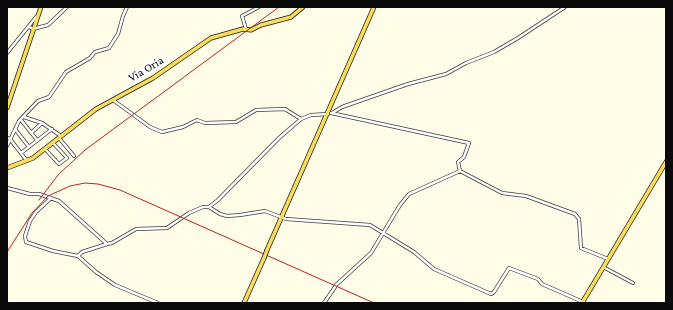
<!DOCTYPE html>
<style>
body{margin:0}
#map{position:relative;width:673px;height:310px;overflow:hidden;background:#fffce7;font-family:"Crimson Pro",serif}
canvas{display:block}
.frame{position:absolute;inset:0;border:8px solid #0a0a0a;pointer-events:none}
</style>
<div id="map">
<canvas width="673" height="310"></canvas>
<div class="frame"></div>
</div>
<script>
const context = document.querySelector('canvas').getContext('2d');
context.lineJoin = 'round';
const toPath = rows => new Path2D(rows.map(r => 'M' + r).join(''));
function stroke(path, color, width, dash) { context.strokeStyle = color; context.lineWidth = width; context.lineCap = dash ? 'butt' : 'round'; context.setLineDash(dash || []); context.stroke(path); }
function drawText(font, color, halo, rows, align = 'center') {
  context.font = font + ' "Crimson Pro",serif'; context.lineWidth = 4; context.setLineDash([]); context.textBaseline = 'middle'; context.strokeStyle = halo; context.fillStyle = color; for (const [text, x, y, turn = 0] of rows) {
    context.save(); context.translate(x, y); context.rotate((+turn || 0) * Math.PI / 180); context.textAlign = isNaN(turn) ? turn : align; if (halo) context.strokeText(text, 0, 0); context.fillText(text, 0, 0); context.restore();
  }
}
const minor = toPath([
 [29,27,33,29,48,25,67,7],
 [246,29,242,16,259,7],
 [7,53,37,16],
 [113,100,150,127,162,132,183,127,197,120,205,123,236,122,256,110,285,109,301,119,311,115,328,114],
 [331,113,469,143,464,157,458,162,460,171],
 [332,113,342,107,408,84,446,74,466,63,494,52,518,38,565,7],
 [24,117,42,123,61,136],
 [21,120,37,140],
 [15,129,29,147],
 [31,133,42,123],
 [7,138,10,139,27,161],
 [59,138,74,156],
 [7,146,19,121,38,101,49,97,66,72,90,58,95,52,109,48,118,34,123,16,127,7],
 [45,149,59,164,67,158,53,143],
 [21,153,52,129],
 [7,188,30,194,39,194,59,201,107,244,112,243,136,229,167,228,189,213,203,207,209,207,220,214,227,216,240,215,265,211,286,219,370,225,414,252,434,269,491,294,494,292,509,268,538,279,542,284,583,302],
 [51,198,36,212,30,221,25,236,26,242,53,251,78,256,96,272,115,285,158,303],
 [209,207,218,200,279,138,301,119],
 [78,256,82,252,107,244],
 [603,267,633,283],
 [336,285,371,253,400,205,409,194,460,171,502,193,526,196,575,214,579,219,581,248,608,259],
 [324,303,335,287]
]);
const major = toPath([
 [7,108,41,7],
 [7,168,33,158,96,109,153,78,211,38,243,29,251,30,261,25,280,20,291,17,303,7],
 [267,250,374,7],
 [244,303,264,258],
 [582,303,666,162]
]);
stroke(minor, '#3d3d3d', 4);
stroke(major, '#1b1b1b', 5);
stroke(minor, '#fff', 2.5);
stroke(major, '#fadc5c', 3.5);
stroke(toPath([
 [39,200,58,175,85,150,279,7],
 [7,252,32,213,48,196,70,186,85,183,98,184,120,190,374,303]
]), '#b92422', 1);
const majorBridge = toPath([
 [264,258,267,250]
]);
stroke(majorBridge, '#1b1b1b', 5, []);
stroke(majorBridge, '#fadc5c', 3.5);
drawText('12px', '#0a0a0a', '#fff', [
 ["Via Oria",146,69,-31]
]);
</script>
